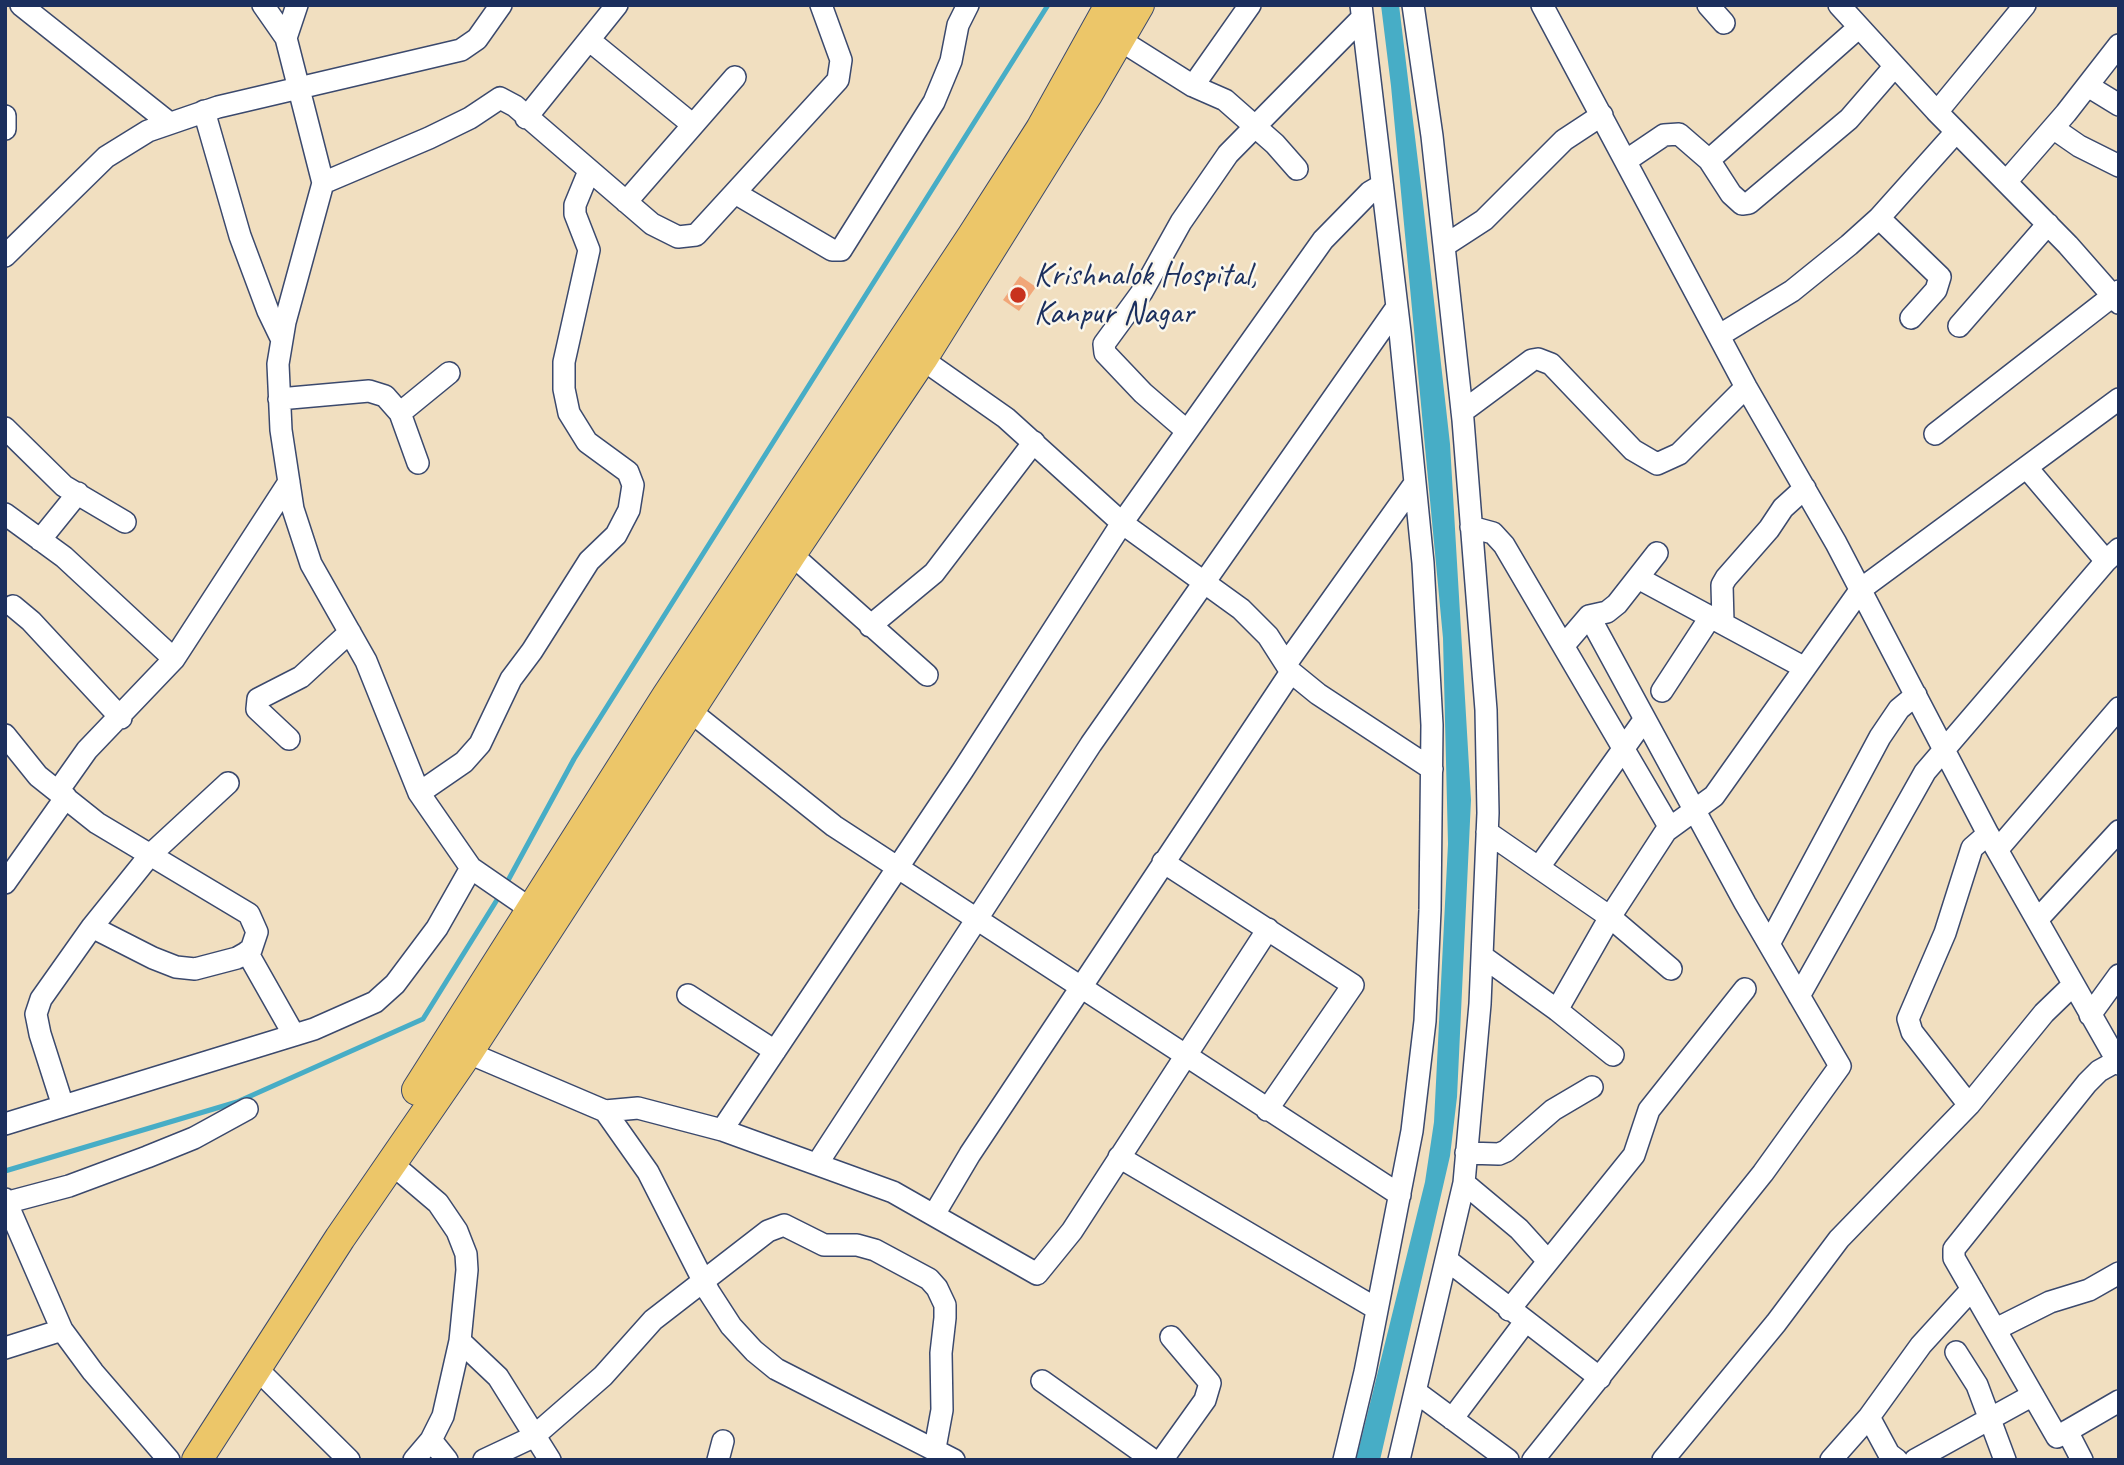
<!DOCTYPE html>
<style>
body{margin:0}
#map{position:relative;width:2124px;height:1465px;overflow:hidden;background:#f1dfc0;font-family:Caveat,sans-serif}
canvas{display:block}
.frame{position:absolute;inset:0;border:7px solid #1b2f5e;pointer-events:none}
</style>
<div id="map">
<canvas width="2124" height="1465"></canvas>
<div class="frame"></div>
</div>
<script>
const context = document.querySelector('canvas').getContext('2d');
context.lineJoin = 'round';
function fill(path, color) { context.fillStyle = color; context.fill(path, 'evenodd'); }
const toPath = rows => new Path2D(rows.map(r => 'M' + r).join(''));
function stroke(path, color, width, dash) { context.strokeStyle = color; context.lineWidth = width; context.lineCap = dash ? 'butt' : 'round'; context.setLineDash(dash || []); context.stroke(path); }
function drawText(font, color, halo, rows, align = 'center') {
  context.font = font + ' Caveat,sans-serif'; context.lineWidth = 5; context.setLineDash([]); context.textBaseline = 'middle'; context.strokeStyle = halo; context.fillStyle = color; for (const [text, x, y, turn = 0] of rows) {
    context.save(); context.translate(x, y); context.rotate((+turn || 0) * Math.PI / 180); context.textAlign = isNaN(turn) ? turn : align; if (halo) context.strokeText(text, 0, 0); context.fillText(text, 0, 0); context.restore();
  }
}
fill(toPath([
 [1381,5,1399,5,1423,203,1450,444,1471,800,1457,1097,1450,1156,1380,1460,1356,1460,1425,1182,1434,1122,1448,844,1443,638,1391,86]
]), '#47adc6');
stroke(toPath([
 [505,886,574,759,1048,5],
 [5,1171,237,1102,423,1019,500,895]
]), '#47adc6', 5);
fill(toPath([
 [1020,276,1036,287,1019,311,1003,300]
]), '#f1a678');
const minor = toPath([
 [21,5,168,122],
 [263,5,286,38,323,183,285,322,278,364,281,430,293,509,311,564,366,661,419,793,471,868,532,910],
 [1542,5,1746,387,1836,543,1988,834,2119,1064],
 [1708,5,1724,23],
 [1839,5,1937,112,2068,245,2119,303],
 [286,38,297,5],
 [589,40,693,125],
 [1120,40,1193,86,1225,100,1275,144,1297,169],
 [1193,86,1250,5],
 [2088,86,2119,105],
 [204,111,240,236,268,311,282,340],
 [1937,112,2025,5],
 [5,116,5,129],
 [526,118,617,5],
 [2053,128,2079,146,2119,166],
 [1627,160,1664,135,1679,134,1709,160,1731,194,1742,204,1749,203,1849,119,1894,67],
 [1709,160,1857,29],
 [2006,182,2066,113,2119,45],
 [323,183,429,138,470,118,500,98,515,106,652,224,678,237,696,235,838,80,841,60,821,5],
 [735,193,832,250,841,250,934,102,951,61,958,25,968,5],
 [626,202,735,77],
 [1879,218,1940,277,1936,290,1911,318],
 [1444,246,1484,220,1564,140,1602,115],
 [5,256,106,157,148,131,218,107,461,50,477,39,501,5],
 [1959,326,2048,224],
 [1720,335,1792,291,1849,245,1879,218,1956,132],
 [922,359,1006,418,1122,523,1241,609,1268,636,1291,672,1318,694,1432,769],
 [279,399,369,391,385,396,400,413,418,463],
 [1462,412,1532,360,1538,359,1551,364,1633,450,1657,464,1679,454,1746,387],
 [400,413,449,373],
 [5,428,64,486,125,522],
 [1187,431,1143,393,1105,353,1104,344,1142,292,1181,222,1228,154,1362,18],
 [1935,434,2119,291],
 [2027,468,2106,561],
 [5,514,64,557,174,659],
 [1471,527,1493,533,1504,545,1670,828],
 [40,540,78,493],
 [791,554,927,675],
 [1638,578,1805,668],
 [13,606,31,621,121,718],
 [1723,622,1722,585,1726,578,1769,529,1783,508,1805,488],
 [870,626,934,573,1034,442],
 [1565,644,1589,616,1607,612,1617,604,1657,553],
 [1286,664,1415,483],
 [1662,691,1711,616],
 [680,703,834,826,1400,1195],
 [5,735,38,776,97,823,249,914,257,932,251,950,237,958,195,969,176,967,153,958,92,927],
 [289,739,257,709,258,699,301,677,350,632],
 [58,791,87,750,174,659,289,482],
 [419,793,464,762,480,744,511,679,532,651,589,561,616,535,629,510,633,485,628,472,587,442,569,413,564,389,564,362,589,250,575,214,575,205,589,171],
 [1487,832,1610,917,1671,969],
 [1998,849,2119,708],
 [1163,862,1353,985,1267,1110],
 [1539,867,1644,720],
 [5,883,66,797],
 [2037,920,2119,831],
 [1769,944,1880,737,1899,709,1916,695],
 [247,952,294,1035],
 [1482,956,1557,1010,1613,1055],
 [688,995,775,1051],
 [1799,996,1925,772,2106,561,2119,549],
 [1557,1010,1610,917,1666,831,1714,796,1861,589,2119,399],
 [2090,1015,2119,975],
 [457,1048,605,1111,648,1172,709,1292,731,1326,754,1351,776,1369,954,1460],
 [2117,1061,2099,1071,2087,1083,1954,1249,1954,1258,2057,1437,2119,1401],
 [1969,1105,1912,1032,1908,1019,1945,933,1972,848,1988,834],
 [63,1106,40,1034,36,1014,41,999,92,927,150,855,228,783],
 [605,1111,638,1108,722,1130,893,1192,1037,1274,1072,1231,1268,929],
 [5,1124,314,1029,375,1002,395,984,437,928,471,868],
 [722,1130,963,770,1122,523,1323,240,1370,192,1382,185],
 [1466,1153,1499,1154,1506,1151,1553,1110,1592,1087],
 [1119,1157,1377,1309],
 [391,1163,438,1203,457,1231,466,1254,467,1270,460,1341,498,1377,550,1460],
 [817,1164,1091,744,1397,307],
 [1464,1183,1519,1229,1548,1261],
 [5,1199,62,1330,93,1372,169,1460],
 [5,1203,69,1186,147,1157,194,1138,247,1109],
 [935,1213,970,1154,1291,672],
 [1447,1260,1600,1378],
 [1509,1310,1634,1155,1649,1110,1745,989],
 [1996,1329,2050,1302,2089,1290,2119,1273],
 [5,1348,62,1330],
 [1956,1352,1977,1385,2005,1460],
 [256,1368,349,1460],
 [1042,1381,1153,1460],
 [1416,1392,1508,1460],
 [1869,1417,1889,1454,1897,1460],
 [1452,1419,1525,1322],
 [2067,1431,2082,1460],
 [431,1440,447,1460],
 [414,1460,431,1440,443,1416,460,1341],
 [484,1460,533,1437,603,1376,653,1320,768,1231,784,1225,824,1245,857,1245,875,1250,929,1279,937,1288,945,1305,945,1318,941,1353,942,1410,935,1448],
 [718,1460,723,1441],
 [1162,1460,1205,1400,1210,1383,1171,1337],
 [1344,1460,1365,1372,1412,1131,1425,1021,1430,910,1432,725,1423,563,1400,332,1361,5],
 [1399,1460,1464,1183,1480,1004,1488,813,1486,710,1463,420,1432,136,1413,5],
 [1533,1460,1763,1173,1840,1066,1745,903,1589,616],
 [1663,1460,1776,1323,1839,1239,1969,1105,2044,1013,2073,985],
 [1831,1460,1869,1417,1921,1345,1972,1289],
 [1915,1460,2033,1395]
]);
const highway = toPath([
 [417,1090,667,696,973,235,1041,129,1110,5],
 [197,1460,340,1238,468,1052,791,554,922,359,1088,93,1139,5]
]);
stroke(minor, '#3b496d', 24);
stroke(highway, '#3b496d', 32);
stroke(minor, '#fff', 21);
stroke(highway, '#ecc669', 30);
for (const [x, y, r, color] of [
 [1018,295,9,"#c8321e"]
]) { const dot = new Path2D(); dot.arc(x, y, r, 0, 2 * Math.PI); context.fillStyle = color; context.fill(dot); stroke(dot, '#fbf7ec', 2.5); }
drawText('33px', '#1b2f5e', '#fbf7ec', [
 ["Krishnalok Hospital,",1034,276],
 ["Kanpur Nagar",1034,314]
], 'left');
</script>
